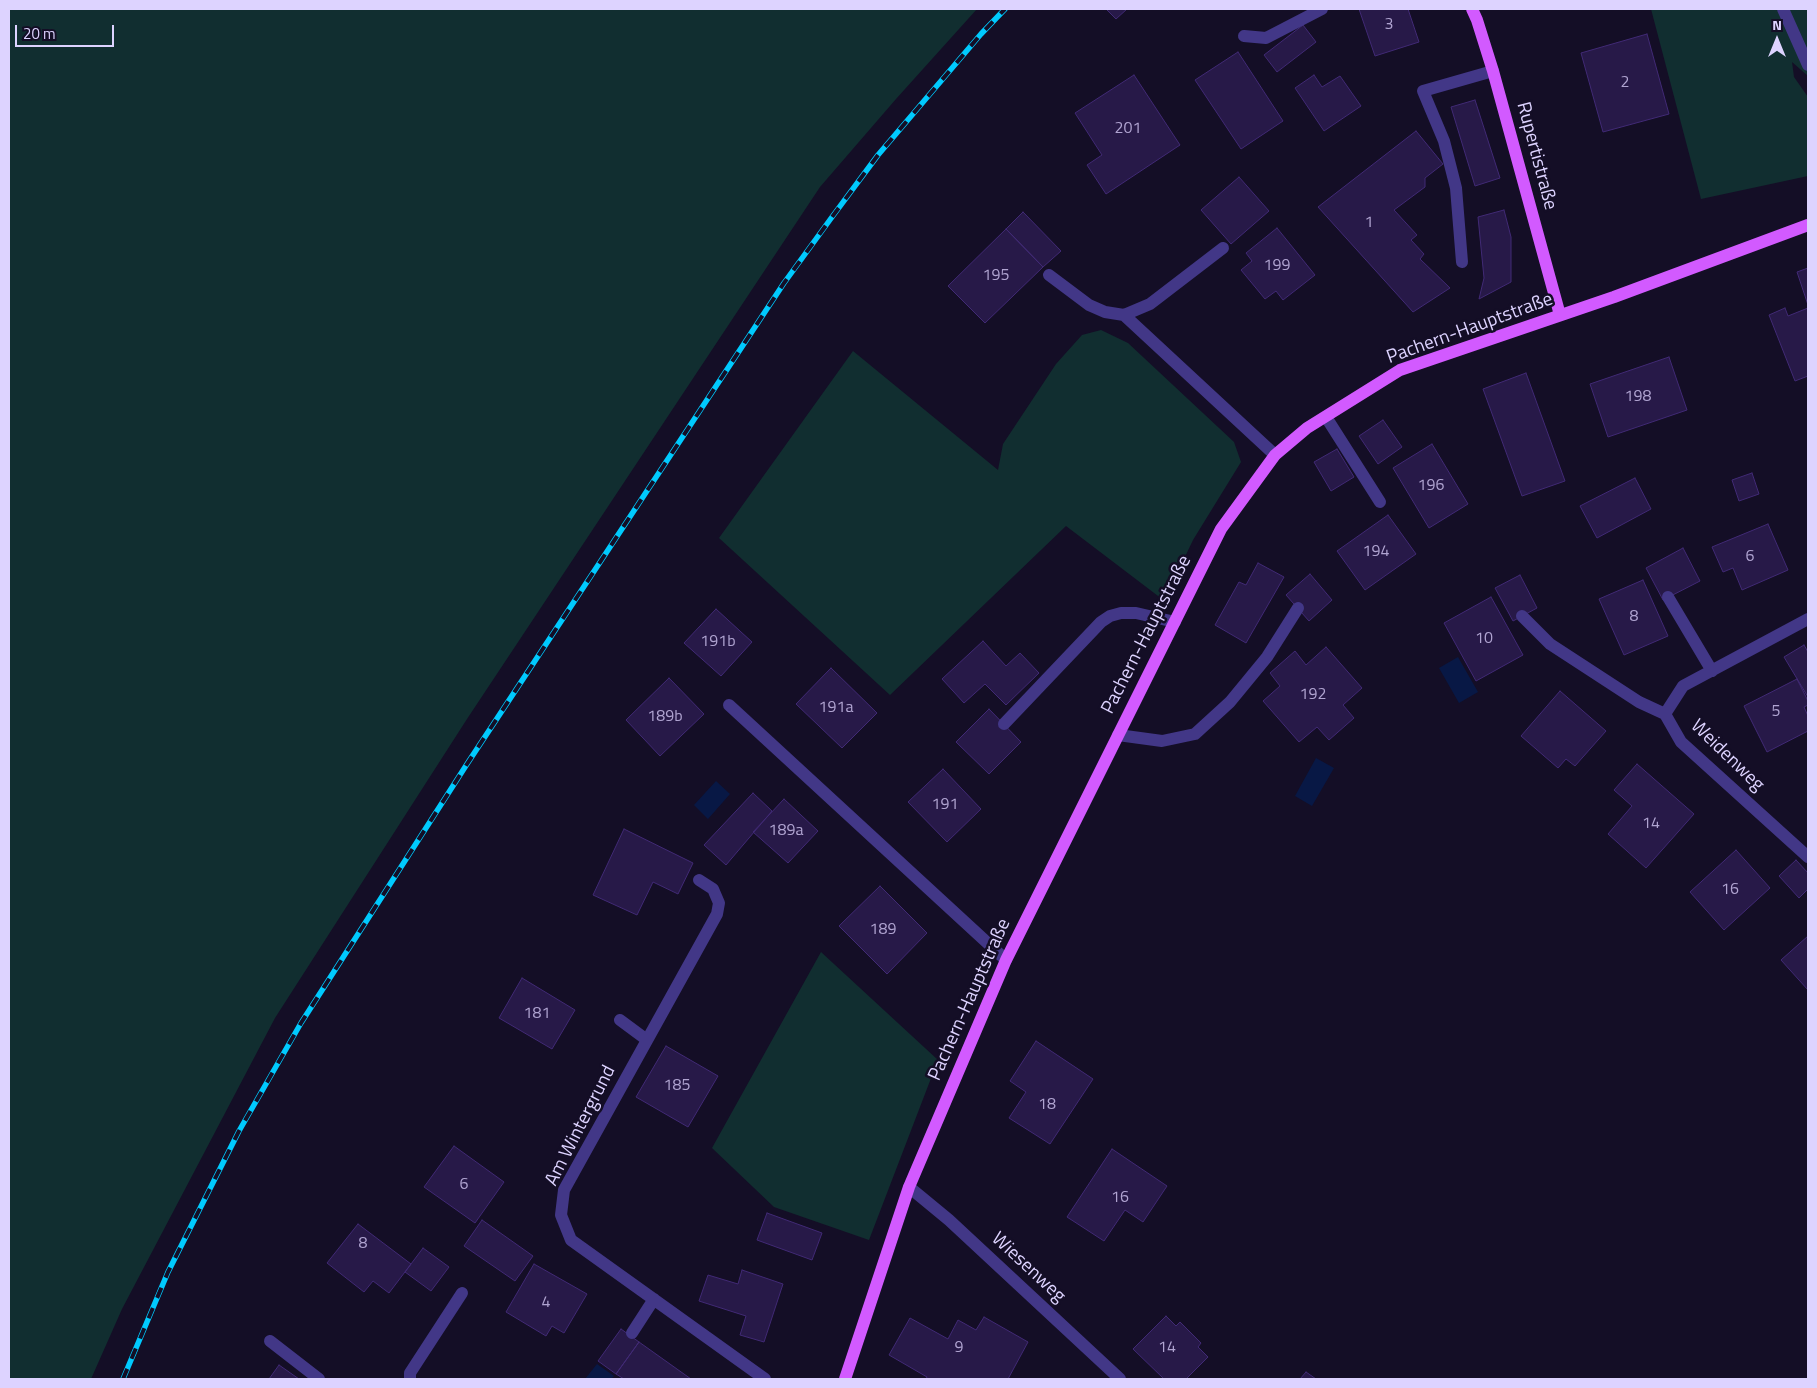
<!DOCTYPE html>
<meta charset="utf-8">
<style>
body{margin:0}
#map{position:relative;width:1817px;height:1388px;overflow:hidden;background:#140e26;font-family:"Titillium Web",sans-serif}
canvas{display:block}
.frame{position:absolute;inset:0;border:10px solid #ddd3ff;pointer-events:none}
.north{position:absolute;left:1752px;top:15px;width:50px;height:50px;-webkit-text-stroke:4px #140e26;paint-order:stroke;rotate:0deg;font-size:14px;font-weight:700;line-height:20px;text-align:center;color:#ddd3ff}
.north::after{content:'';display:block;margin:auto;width:18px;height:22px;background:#ddd3ff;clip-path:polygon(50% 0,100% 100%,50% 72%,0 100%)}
.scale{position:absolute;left:15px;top:25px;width:99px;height:22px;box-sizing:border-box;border:2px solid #ddd3ff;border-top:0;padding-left:6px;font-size:15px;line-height:18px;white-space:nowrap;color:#ddd3ff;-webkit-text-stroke:4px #140e26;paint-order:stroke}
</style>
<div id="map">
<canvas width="1817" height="1388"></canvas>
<div class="frame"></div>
<div class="north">N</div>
<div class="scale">20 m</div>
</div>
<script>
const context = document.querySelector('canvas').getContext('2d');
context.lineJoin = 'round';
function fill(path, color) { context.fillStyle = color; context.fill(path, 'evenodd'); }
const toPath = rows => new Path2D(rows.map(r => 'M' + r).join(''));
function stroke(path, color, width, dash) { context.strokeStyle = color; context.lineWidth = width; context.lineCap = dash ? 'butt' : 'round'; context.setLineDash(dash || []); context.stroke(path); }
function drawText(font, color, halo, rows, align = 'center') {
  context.font = font + ' "Titillium Web",sans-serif'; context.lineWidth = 5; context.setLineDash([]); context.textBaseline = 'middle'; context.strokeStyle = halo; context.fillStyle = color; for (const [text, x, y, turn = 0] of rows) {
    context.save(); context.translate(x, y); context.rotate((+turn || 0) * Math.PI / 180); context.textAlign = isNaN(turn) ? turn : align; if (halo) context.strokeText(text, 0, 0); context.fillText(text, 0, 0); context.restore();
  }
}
fill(toPath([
 [9,9,977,9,896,99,820,187,467,719,275,1018,122,1309,91,1379,9,1379],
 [1651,9,1808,9,1808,76,1792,62,1794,77,1808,97,1808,176,1701,199],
 [1101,330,1128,343,1234,442,1241,462,1193,540,1171,586,1162,599,1066,526,890,695,719,538,853,351,998,470,1003,444,1056,364,1082,335],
 [821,952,938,1060,869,1240,774,1207,712,1148]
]), '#112e30');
fill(toPath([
 [1458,657,1478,692,1459,703,1439,668],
 [1316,758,1334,768,1312,806,1295,796],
 [716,781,730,794,708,819,694,805],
 [597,1364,614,1376,611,1379,585,1379]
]), '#081845');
const building = toPath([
 [1106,9,1127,9,1116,19,1106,9],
 [1359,9,1408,9,1419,42,1375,56,1359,9],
 [1303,25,1316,42,1277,72,1264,55,1303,25],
 [1647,34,1669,114,1603,132,1581,53,1647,34],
 [1238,52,1283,121,1241,149,1195,80,1238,52],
 [1134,75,1180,145,1106,194,1087,165,1102,155,1075,113,1134,75],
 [1314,75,1322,87,1340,76,1361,106,1324,131,1295,88,1314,75],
 [1475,100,1500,178,1475,186,1451,107,1475,100],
 [1416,131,1443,164,1425,178,1425,187,1394,210,1417,235,1411,240,1424,254,1420,259,1450,288,1413,312,1318,207,1416,131],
 [1239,177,1269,211,1231,244,1201,210,1239,177],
 [1504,210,1511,237,1511,282,1479,299,1484,278,1478,217,1504,210],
 [1023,212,1061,251,1043,267,1006,229,1023,212],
 [1277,228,1315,275,1283,300,1276,291,1265,299,1241,270,1252,261,1246,253,1277,228],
 [1006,229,1043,267,985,323,948,286,1006,229],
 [1808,268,1808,305,1797,272,1808,268],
 [1785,308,1788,316,1808,308,1808,376,1795,381,1769,315,1785,308],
 [1669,357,1687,410,1608,437,1590,384,1669,357],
 [1526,373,1565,481,1522,496,1483,389,1526,373],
 [1383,420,1402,447,1378,464,1359,436,1383,420],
 [1432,444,1468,504,1429,528,1393,468,1432,444],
 [1337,449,1354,477,1331,491,1314,462,1337,449],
 [1752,473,1759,494,1739,501,1732,480,1752,473],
 [1635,478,1651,509,1597,538,1580,506,1635,478],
 [1388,515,1416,554,1365,590,1337,551,1388,515],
 [1768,524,1788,570,1742,590,1733,568,1723,572,1712,547,1768,524],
 [1683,548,1700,581,1663,600,1646,568,1683,548],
 [1258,563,1284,577,1246,643,1215,625,1239,582,1246,585,1258,563],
 [1310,574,1332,600,1309,621,1286,595,1310,574],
 [1520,575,1537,608,1513,621,1495,588,1520,575],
 [1643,580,1668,636,1624,655,1599,599,1643,580],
 [1491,597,1523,655,1476,681,1444,623,1491,597],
 [716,609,752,642,721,676,684,643,716,609],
 [983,641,1006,666,1020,653,1039,673,1006,705,985,684,964,703,942,679,983,641],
 [1804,645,1808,652,1808,697,1784,657,1804,645],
 [1326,647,1362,688,1343,705,1354,718,1329,740,1317,727,1299,742,1263,701,1280,686,1270,673,1295,651,1306,665,1326,647],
 [831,668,877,713,842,748,796,704,831,668],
 [669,678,704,714,660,756,626,720,669,678],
 [1797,679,1808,701,1808,705,1804,707,1808,716,1808,731,1767,752,1744,706,1797,679],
 [1560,691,1606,731,1575,766,1566,759,1558,768,1521,736,1560,691],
 [989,709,1021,742,989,774,956,742,989,709],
 [1637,764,1694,814,1646,868,1608,834,1632,806,1614,790,1637,764],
 [943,769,981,809,947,842,908,802,943,769],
 [753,793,772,811,726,865,704,845,753,793],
 [784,799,818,831,788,863,753,832,784,799],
 [624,829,693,863,678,894,653,882,637,915,593,895,624,829],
 [1736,850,1770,888,1724,930,1690,892,1736,850],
 [1796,860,1808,873,1808,889,1799,898,1779,876,1796,860],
 [880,886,927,933,887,974,839,926,880,886],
 [1808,936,1808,990,1781,960,1808,936],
 [522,978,575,1010,552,1049,499,1018,522,978],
 [1036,1041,1093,1079,1050,1144,1009,1118,1026,1092,1010,1081,1036,1041],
 [666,1046,718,1076,688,1127,636,1097,666,1046],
 [454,1146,504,1182,475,1223,424,1187,454,1146],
 [1112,1149,1167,1186,1143,1222,1125,1210,1104,1241,1067,1217,1112,1149],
 [767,1213,822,1233,812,1260,757,1240,767,1213],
 [482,1220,533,1256,515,1281,464,1246,482,1220],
 [358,1224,411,1264,389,1293,373,1281,364,1292,327,1263,358,1224],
 [423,1248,449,1267,431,1291,405,1272,423,1248],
 [534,1264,587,1294,564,1333,552,1326,546,1336,506,1312,534,1264],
 [742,1270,783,1284,764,1342,740,1335,746,1316,699,1301,708,1275,738,1284,742,1270],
 [1166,1316,1176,1326,1180,1322,1201,1343,1198,1347,1208,1357,1186,1379,1164,1379,1133,1349,1166,1316],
 [984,1317,1028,1342,1008,1379,926,1379,927,1377,889,1355,910,1318,948,1339,958,1320,976,1330,984,1317],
 [621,1329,639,1342,616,1374,598,1361,621,1329],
 [639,1342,691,1379,624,1379,616,1374,639,1342],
 [279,1365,299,1379,269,1379,279,1365],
 [1306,1372,1316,1379,1300,1379,1306,1372]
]);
fill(building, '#271948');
stroke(building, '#412a75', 1);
stroke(toPath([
 [1783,9,1808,65],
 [1244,36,1266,38,1322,9],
 [1462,262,1456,188,1444,141,1423,91,1493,71],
 [1049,275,1089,305,1105,312,1124,315,1150,304,1223,248],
 [1124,315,1275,455],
 [1326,417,1380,502],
 [1668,597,1712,671],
 [1522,616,1550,644,1639,702,1665,714],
 [1808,619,1683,686,1665,714,1681,742,1808,857],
 [729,705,1006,960],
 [1004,724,1101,622,1110,616,1121,613,1136,613,1175,622],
 [1118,735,1162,741,1195,734,1230,702,1267,657,1298,608],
 [699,880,713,889,719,903,717,914,564,1190,561,1215,571,1240,765,1379],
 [620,1020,647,1040],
 [909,1187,949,1220,1120,1379],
 [632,1333,654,1299],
 [270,1341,319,1379],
 [410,1379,410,1373,462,1293]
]), '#423787', 12);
stroke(toPath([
 [1472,9,1477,20,1493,71,1560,315],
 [845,1379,909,1187,1006,960,1221,529,1275,455,1307,428,1400,370,1614,297,1808,225]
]), '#d25aff', 12);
const rail = toPath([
 [123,1379,168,1272,239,1131,301,1023,467,764,784,283,832,217,878,155,981,34,1005,9]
]);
stroke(rail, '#00cafe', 5.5);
stroke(rail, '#140e26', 4, [11]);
drawText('16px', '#b0a4d1', null, [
 ["3",1389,25],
 ["2",1625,83],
 ["201",1128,129],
 ["1",1369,223],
 ["199",1277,266],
 ["195",996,276],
 ["198",1638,397],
 ["196",1431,486],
 ["194",1376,552],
 ["6",1750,557],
 ["8",1634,617],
 ["10",1484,639],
 ["191b",718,642],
 ["192",1313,695],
 ["191a",836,708],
 ["5",1776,712],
 ["189b",665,717],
 ["191",945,805],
 ["14",1651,824],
 ["189a",786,831],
 ["16",1730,890],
 ["189",883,930],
 ["181",537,1014],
 ["185",677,1086],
 ["18",1047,1105],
 ["6",464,1185],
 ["16",1120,1198],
 ["8",363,1244],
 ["4",546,1303],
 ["9",959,1348],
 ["14",1167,1348]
]);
drawText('19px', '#ddd3ff', '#140e26', [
 ["Rupertistraße",1536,156,75],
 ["Pachern-Hauptstraße",1470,329,-20],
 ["Pachern-Hauptstraße",1147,635,-63],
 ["Weidenweg",1727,756,44],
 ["Pachern-Hauptstraße",970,1000,-66],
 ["Am Wintergrund",581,1126,-63],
 ["Wiesenweg",1028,1268,43]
]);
</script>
